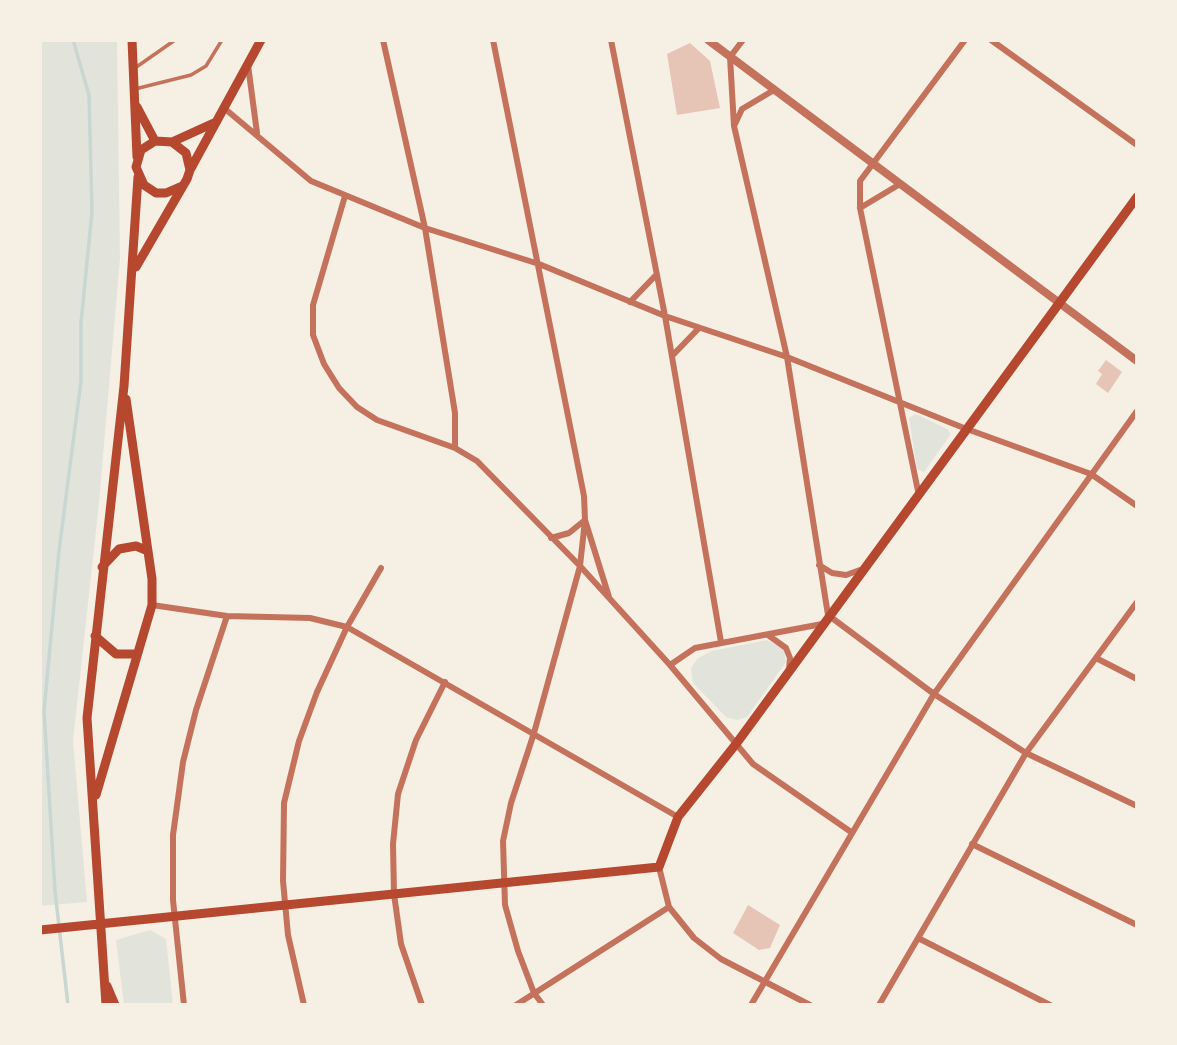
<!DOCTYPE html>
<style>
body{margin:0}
#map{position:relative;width:1177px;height:1045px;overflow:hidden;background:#f6efe4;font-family:Cabin,sans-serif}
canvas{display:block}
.frame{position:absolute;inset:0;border:42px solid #f6efe4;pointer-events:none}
</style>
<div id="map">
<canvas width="1177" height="1045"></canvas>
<div class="frame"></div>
</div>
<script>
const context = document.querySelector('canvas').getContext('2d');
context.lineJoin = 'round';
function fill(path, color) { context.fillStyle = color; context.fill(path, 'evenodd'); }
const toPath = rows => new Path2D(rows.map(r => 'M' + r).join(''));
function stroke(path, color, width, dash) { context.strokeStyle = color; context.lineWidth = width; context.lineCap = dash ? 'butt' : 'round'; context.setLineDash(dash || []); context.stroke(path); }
fill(toPath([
 [40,40,117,40,120,258,99,503,73,741,87,902,40,906],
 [916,414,947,429,951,434,924,472,917,469,909,418],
 [767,640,784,649,786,662,747,717,737,720,726,717,693,683,691,668,698,658,712,651],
 [150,930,166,939,173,1005,124,1005,116,940]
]), '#e2e4dc');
stroke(toPath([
 [68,1005,55,891,44,711,59,551,81,381,81,323,92,212,89,95,73,40]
]), '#c9d6d2', 3.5);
fill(toPath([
 [690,43,710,61,720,108,677,115,667,54],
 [1106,360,1122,372,1108,393,1096,384,1102,374,1098,371],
 [748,905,780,925,770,948,759,950,733,933]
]), '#e6c5b7');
stroke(toPath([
 [135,68,175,40],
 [135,89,191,75,206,66,222,40]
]), '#c5725c', 3.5);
stroke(toPath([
 [383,40,425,228,455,413,455,448],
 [493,40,584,496,585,520,580,566,534,733,511,803,503,841,505,905,518,951,534,993,543,1005],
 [611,40,665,316,721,642],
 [743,40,730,57,734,126,787,357,828,615,934,694,1026,753,1137,806],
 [991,40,1137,145],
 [248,65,257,133],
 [224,108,311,181,425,228,539,264,665,316,787,357,964,428,1091,474,1137,506],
 [735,124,742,109,774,90],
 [345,196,313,305,313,335,324,364,339,388,357,407,377,420,455,448,477,461,580,566,670,665,753,764,851,832],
 [860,208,900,184],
 [630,302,656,275],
 [672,356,699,328],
 [918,491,860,208,860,181,965,40],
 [551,538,569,533,585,520,609,597],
 [819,565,832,573,846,575,860,570],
 [152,605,227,616,310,618,347,627,678,817],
 [768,635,786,648,790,658,789,669],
 [1096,658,1137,679],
 [670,665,695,648,822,624],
 [972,844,1137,925],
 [659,867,669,907,694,938,721,959,810,1005],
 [918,938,1050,1005],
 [184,1005,173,900,173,835,183,762,196,710,227,616],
 [304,1005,288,935,283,881,284,803,299,741,317,692,347,627,381,568],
 [422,1005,401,944,394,894,393,844,398,794,416,740,445,682],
 [516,1005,669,907],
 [751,1005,934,694,1137,411],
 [879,1005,1026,753,1137,602]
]), '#c5725c', 6);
stroke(toPath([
 [708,40,1137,361]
]), '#c5725c', 8);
stroke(toPath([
 [132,40,137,157],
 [137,107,155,141],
 [172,142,216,122],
 [190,170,261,40],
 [136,267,187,179,190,170,186,153,172,142,155,141,141,150,136,167,144,185,156,193,166,193,182,186],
 [102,567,119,549,136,546,148,551],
 [95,636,116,654,136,654],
 [96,795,152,605,152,579,126,399],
 [40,930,659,867,678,817,736,744,1137,197],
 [107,986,115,1005],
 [106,1005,87,718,124,386,138,177]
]), '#b5482f', 9);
</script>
